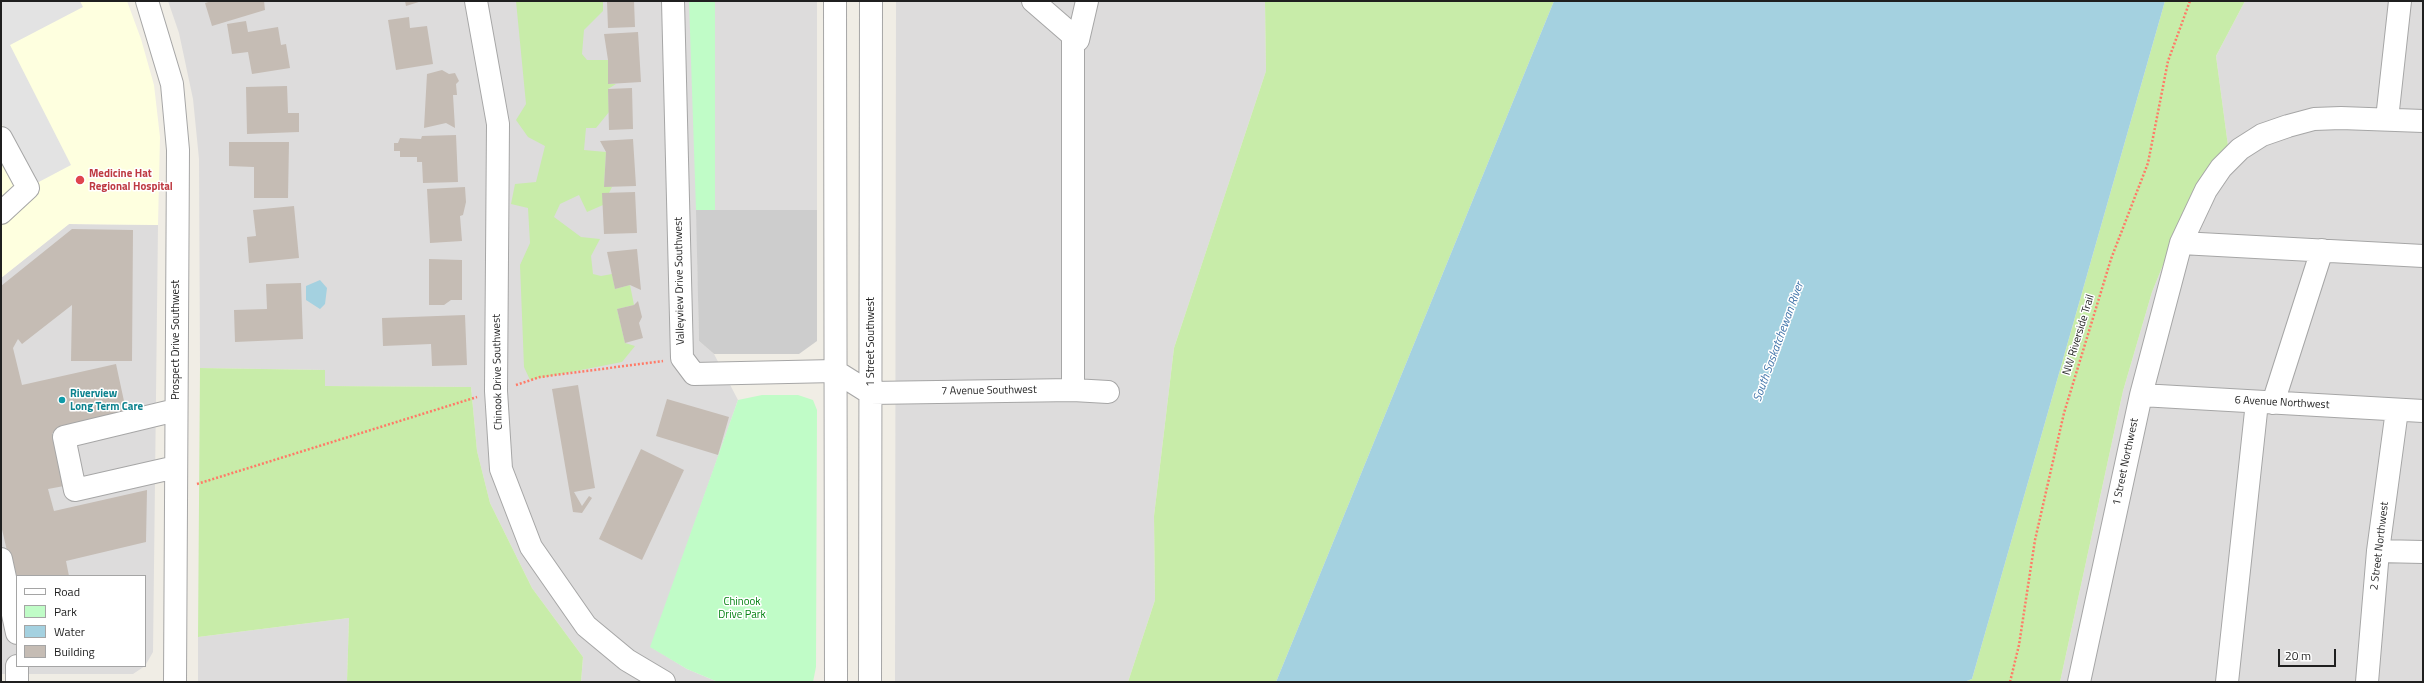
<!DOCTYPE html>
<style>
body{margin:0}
#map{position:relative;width:2424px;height:683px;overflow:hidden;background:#f0ede5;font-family:"Titillium Web",sans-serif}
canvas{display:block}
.frame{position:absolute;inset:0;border:2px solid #1f1f1f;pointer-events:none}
.legend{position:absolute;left:16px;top:575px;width:130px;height:92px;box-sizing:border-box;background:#fff;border:1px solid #a5a5a5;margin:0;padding:5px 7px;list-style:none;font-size:12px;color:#1f1f1f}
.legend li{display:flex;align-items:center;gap:8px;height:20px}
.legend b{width:20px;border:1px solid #a5a5a5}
.scale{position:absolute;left:2278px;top:649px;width:58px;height:18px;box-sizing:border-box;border:2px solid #1f1f1f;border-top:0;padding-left:5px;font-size:12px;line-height:14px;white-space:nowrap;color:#1f1f1f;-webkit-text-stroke:3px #fff;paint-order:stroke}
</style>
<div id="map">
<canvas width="2424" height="683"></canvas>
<div class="frame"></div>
<ul class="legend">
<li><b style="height:5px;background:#fff"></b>Road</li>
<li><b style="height:11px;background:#c0fcc7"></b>Park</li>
<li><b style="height:11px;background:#a4d1e0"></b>Water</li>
<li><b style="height:11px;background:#c5bcb4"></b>Building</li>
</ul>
<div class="scale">20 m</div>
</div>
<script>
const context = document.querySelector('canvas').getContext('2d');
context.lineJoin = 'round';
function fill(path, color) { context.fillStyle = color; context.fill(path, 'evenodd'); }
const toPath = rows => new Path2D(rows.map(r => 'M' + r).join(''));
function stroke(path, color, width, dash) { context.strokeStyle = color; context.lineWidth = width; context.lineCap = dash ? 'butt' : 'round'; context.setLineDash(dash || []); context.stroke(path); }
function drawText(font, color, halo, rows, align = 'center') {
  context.font = font + ' "Titillium Web",sans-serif'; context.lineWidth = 3; context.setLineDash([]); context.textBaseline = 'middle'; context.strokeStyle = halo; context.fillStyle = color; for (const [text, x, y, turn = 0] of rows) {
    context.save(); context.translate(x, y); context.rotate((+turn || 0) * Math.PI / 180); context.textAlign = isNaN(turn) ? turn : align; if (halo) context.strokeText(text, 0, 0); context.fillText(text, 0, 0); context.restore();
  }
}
fill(toPath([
 [168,1,693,1,699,341,714,354,738,400,651,647,687,669,718,682,581,682,583,657,532,588,490,503,477,451,471,387,324,386,325,370,200,368,199,159,193,99,179,33],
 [715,1,817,1,817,210,715,210],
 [896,1,1265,1,1266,71,1174,348,1154,516,1155,600,1128,682,895,682],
 [2245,1,2423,1,2423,682,2060,682,2123,391,2152,292,2185,211,2228,146,2216,56],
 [69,224,158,225,153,652,145,666,145,576,17,576,17,666,145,666,133,674,1,674,1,278],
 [349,618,347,682,198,682,198,637]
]), '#dddcdc');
fill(toPath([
 [1,1,127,1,141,39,154,85,160,137,158,225,69,224,1,278]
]), '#feffdf');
fill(toPath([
 [696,210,817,210,817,341,799,354,714,354,699,341]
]), '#cdcdcd');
fill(toPath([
 [516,1,603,1,603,11,584,30,582,54,587,60,608,60,609,84,616,84,608,89,609,112,596,128,586,128,584,150,606,152,604,186,612,187,603,205,587,212,579,195,560,204,554,217,581,237,600,239,591,256,593,274,601,276,612,274,615,289,630,285,634,305,617,309,625,343,635,346,622,362,530,380,524,367,520,265,530,243,528,208,511,204,515,184,536,182,545,146,528,137,516,120,526,104],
 [1265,1,1554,1,1276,682,1128,682,1155,600,1154,516,1174,348,1266,71],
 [2165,1,2245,1,2216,56,2228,146,2185,211,2152,292,2123,391,2060,682,1964,682,1972,679],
 [200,368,325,370,325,386,471,387,477,451,490,503,532,588,583,657,581,682,347,682,349,618,198,637]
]), '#c8eca9');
fill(toPath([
 [689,1,715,1,715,210,696,210],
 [762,395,798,395,813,400,817,410,816,667,813,682,718,682,687,669,650,647,738,400]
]), '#c0fcc7');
fill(toPath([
 [1,1,80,1,83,7,10,45,71,165,35,184,1,123]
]), '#e3e3e3');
fill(toPath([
 [1554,1,2165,1,1972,679,1964,682,1276,682],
 [320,280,327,288,325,304,320,309,306,300,306,286]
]), '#a4d1e0');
fill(toPath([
 [212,1,264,1,265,10,212,26,205,3],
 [405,1,422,1,406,6],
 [607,1,634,1,635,27,608,28],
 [409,17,410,28,427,26,433,64,396,70,388,20],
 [246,21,248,32,278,27,281,45,286,44,290,68,252,74,248,52,232,54,227,24],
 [638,32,641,82,608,84,608,60,604,34],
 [442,70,449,74,455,73,459,81,456,84,457,95,453,95,455,128,446,123,424,128,427,74],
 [287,86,288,113,299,113,299,132,247,134,246,87],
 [632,88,633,129,609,130,608,89],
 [456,135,458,182,423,183,422,162,417,162,417,157,400,157,400,151,394,151,394,143,398,143,400,138,421,139,422,136],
 [633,139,636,186,604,187,606,152,600,141],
 [229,142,289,142,288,198,254,198,254,167,229,166],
 [465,187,466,202,463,215,460,216,462,241,430,243,427,189],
 [635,192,637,233,604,234,602,193],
 [294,206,299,258,249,263,247,237,256,236,253,210],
 [72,229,133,230,132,361,71,361,72,305,22,344,18,339,13,348,22,385,116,364,127,415,52,433,64,486,48,489,54,511,147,490,146,542,66,561,69,576,17,576,16,590,1,525,1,286],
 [637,249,641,290,630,285,615,289,607,252],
 [429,259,462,260,462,300,451,300,444,305,429,305],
 [301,283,303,339,235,342,234,310,267,309,266,284],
 [638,301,642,317,639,323,643,338,625,343,617,309,634,305],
 [465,315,467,365,432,366,431,344,383,346,382,318],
 [578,385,595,488,574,492,582,506,589,496,592,498,582,513,573,512,552,389],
 [667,399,729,417,718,455,656,436],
 [641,449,684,470,642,560,599,539]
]), '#c5bcb4');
const minor = toPath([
 [147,1,172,84,178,150,175,682],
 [476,1,498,124,496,391,501,469,531,547,586,626,627,660,664,682],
 [673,1,682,358,694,374,835,371,870,393,1073,390,1108,392],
 [835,1,836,682],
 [1033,1,1078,40,1087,1],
 [1073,35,1073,390],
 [2387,119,2400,1],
 [1,138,28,188,1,213],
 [2181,243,2423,256],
 [2141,395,2423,411],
 [2273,403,2322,250],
 [176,467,75,490,64,437,176,410],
 [2378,551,2423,552],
 [1,559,17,633],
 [17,682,17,666],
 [870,682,871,1],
 [2079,682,2141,395,2181,243,2206,190,2221,168,2240,149,2262,135,2288,126,2314,119,2341,118,2423,121],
 [2227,682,2257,402],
 [2367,682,2378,551,2397,410]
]);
stroke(minor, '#a6a6a6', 24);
stroke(toPath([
 [516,385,540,377,663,361],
 [197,484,477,397],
 [2010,682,2019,645,2035,540,2064,413,2111,259,2148,163,2168,61,2190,1]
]), '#ff7a67', 2.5, [2, 2]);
stroke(minor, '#fff', 22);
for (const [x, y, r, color] of [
 [80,180,5,"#e0444e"],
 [62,400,4,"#0f9aa8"]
]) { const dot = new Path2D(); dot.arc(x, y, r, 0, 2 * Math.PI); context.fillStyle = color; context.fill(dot); stroke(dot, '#fff', 1.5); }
drawText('bold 11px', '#be3a42', '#fff', [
 ["Medicine Hat",89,174],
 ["Regional Hospital",89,187]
], 'left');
drawText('11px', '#1f1f1f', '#fff', [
 ["Valleyview Drive Southwest",680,281,-91],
 ["NW Riverside Trail",2079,335,-73],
 ["Prospect Drive Southwest",176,340,-90],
 ["1 Street Southwest",871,342,-90],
 ["Chinook Drive Southwest",498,372,-91],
 ["7 Avenue Southwest",989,391,-1],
 ["6 Avenue Northwest",2282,403,3],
 ["1 Street Northwest",2126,462,-78],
 ["2 Street Northwest",2380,546,-83]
]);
drawText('bold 11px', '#0d838f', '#fff', [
 ["Riverview",70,394],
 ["Long Term Care",70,407]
], 'left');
drawText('11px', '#078314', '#fff', [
 ["Chinook",742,602],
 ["Drive Park",742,615]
]);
drawText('italic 12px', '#4476ab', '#fff', [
 ["South Saskatchewan River",1779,342,-70]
]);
</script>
